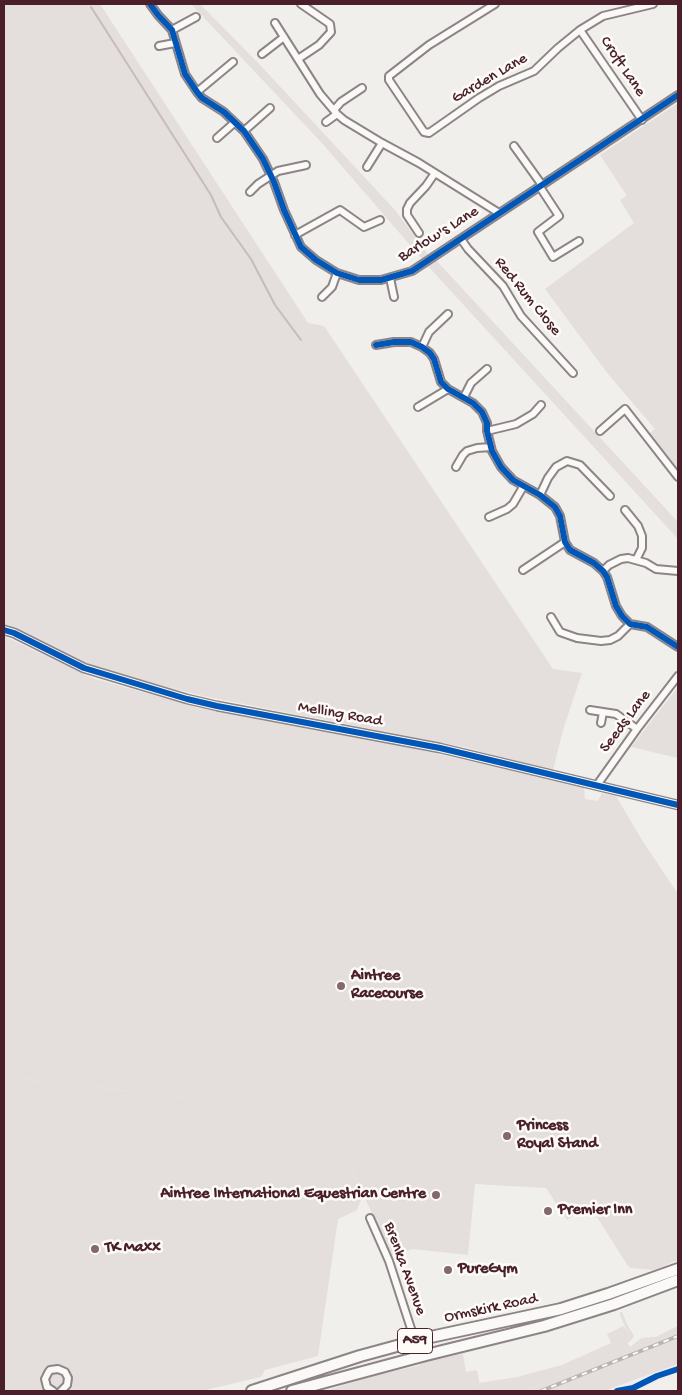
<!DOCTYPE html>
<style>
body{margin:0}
#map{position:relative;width:682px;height:1395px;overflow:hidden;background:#f1efec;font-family:"Gochi Hand",sans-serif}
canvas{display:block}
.frame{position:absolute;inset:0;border:5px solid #4a1f2b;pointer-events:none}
</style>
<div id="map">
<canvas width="682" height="1395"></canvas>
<div class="frame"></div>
</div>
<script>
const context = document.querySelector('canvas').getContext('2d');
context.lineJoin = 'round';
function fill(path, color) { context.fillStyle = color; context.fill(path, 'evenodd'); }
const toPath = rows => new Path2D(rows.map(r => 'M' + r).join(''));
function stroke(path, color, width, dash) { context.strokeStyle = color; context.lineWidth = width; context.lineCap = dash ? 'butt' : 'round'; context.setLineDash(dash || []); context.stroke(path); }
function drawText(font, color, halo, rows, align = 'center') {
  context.font = font + ' "Gochi Hand",sans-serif'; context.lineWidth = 5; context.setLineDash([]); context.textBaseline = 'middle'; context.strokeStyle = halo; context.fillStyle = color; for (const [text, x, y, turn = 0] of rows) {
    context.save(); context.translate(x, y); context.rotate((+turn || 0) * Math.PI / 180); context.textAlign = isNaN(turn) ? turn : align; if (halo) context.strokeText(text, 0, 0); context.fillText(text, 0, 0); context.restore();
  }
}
fill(toPath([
 [678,103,678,166,629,199,600,155],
 [4,1079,23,1079,208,1100,330,1151,351,1167,363,1195,357,1210,338,1219,318,1356,265,1370,261,1377,201,1391,4,1391],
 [624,1326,630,1337,626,1340,630,1347,642,1338,656,1337,678,1326,678,1364,604,1391,525,1391,600,1358,611,1343,607,1334],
 [463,1354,466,1372,477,1370,481,1391,325,1391,379,1374,417,1366,427,1361]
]), '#e4dedd');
fill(toPath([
 [4,4,100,4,308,323,324,326,553,669,582,673,563,730,553,770,539,767,546,780,550,779,584,787,585,799,598,801,602,793,616,796,642,840,678,894,678,1260,654,1270,631,1268,628,1266,590,1206,567,1220,546,1188,475,1184,468,1255,413,1249,391,1256,351,1167,330,1151,208,1100,23,1079,4,1079,4,636,92,678,203,709,415,749,506,769,501,757,464,747,203,696,119,675,94,667,75,659,43,642,4,625],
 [191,4,200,4,261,66,395,210,428,254,422,259,321,142],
 [678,160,678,469,650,433,655,429,608,374,545,289,634,223,620,200],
 [435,259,678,522,678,539,427,265],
 [678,687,678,758,631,747],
 [622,1312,628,1326,634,1336,632,1339,628,1343,626,1340,630,1337,619,1313],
 [678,1326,678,1334,624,1358,630,1347,642,1338,656,1337],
 [611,1343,600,1358,525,1391,481,1391,479,1383,517,1377,562,1365]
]), '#e4dedc');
stroke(toPath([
 [91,7,211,195,221,217,251,259,275,305,301,340]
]), '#c8bbbb', 2);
const minor = toPath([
 [150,4,158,15,172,30,185,74,197,92,202,98,224,112,244,131,263,159,274,182,284,210,301,247,316,260,337,273,359,280,381,280,412,271,678,95],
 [495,4,429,45,389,76,389,80,424,132,429,133,479,98,499,86,534,71,558,48,580,30,603,16,653,4],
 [275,23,320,94,337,114,344,120,382,143,419,163,499,213],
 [172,30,196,17],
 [580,30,642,120],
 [159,46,175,43],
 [262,54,284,37],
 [298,59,319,45,331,32,330,24,301,4],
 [197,92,233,62],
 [334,110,341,102,362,88],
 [326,122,337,114],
 [244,131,270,108],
 [217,138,234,123],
 [514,146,542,185],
 [367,167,382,143],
 [540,187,559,216,538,232,553,257,579,241],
 [250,192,258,184,278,171,306,165],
 [419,233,407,215,407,209,410,203,426,186,435,173],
 [295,235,340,210,364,227,380,220],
 [461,239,468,249,503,286,521,316,573,373],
 [390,278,394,297],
 [322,297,332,287,337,273],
 [376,345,394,342,411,342,422,347,430,353,434,359,441,382,448,389,473,403,482,412,487,423,487,431,492,451,501,467,513,480,540,495,555,507,560,516,565,542,570,550,594,563,603,571,607,577,616,606,622,616,630,624,647,627,678,647],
 [422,347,429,332,448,314],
 [464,397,471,383,487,369],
 [418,407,448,389],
 [487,431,516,424,533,414,541,405],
 [600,431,625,409,678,477],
 [456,467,463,455,467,451,477,448,491,447],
 [540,495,548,478,556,467,567,461,580,465,610,496],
 [625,510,638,526,642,536,642,548,636,560],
 [489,517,507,509,513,504,523,487],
 [523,570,565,542],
 [603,571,609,565,621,559,628,558,646,563,656,569,678,571],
 [551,617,560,632,577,638,601,641,610,640,618,636,630,624],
 [590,710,616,714,637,729],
 [601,723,603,712],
 [597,785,637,729,678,676],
 [370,1218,389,1261,415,1341,426,1355],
 [53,1391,47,1387,45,1379,48,1373,50,1370,58,1369,65,1372,68,1378,67,1385,61,1391]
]);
const tertiary = toPath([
 [4,630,14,633,84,668,187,699,217,706,440,748,678,805]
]);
const trunk = toPath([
 [252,1391,360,1356,426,1338,561,1309,608,1294,678,1269],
 [292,1391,426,1355,544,1326,614,1304,678,1280]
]);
stroke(minor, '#8d8485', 10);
stroke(tertiary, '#8d8485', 11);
stroke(trunk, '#8d8485', 14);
stroke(minor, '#faf9f7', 6);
stroke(tertiary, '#faf9f7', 8);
stroke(trunk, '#faf9f7', 10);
const rail = toPath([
 [541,1391,678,1336]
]);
stroke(rail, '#b9b4b4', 4);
stroke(rail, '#fdfcf7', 2, [5.5]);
stroke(toPath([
 [150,4,158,15,172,30,185,74,197,92,202,98,224,112,244,131,263,159,274,182,284,210,301,247,316,260,337,273,359,280,381,280,412,271,678,95],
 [376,345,394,342,411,342,422,347,430,353,434,359,441,382,448,389,473,403,482,412,487,423,487,431,492,451,501,467,513,480,540,495,555,507,560,516,565,542,570,550,594,563,603,571,607,577,616,606,622,616,630,624,647,627,678,647],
 [4,630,14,633,84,668,187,699,217,706,440,748,678,805],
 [617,1391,633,1388,657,1376,678,1369]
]), '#0057b8', 6);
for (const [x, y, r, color] of [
 [341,986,5,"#84686f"],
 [507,1136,5,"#84686f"],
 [436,1195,5,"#84686f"],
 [548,1211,5,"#84686f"],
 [95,1249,5,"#84686f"],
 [448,1270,5,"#84686f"]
]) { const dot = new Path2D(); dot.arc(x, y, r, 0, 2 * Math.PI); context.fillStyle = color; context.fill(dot); stroke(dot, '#fdfcf7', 2); }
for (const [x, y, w] of [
 [415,1341,35]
]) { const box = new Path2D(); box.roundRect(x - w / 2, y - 12.5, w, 25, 4); context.fillStyle = '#fdfcf7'; context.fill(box); stroke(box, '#4a1f2b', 1); }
drawText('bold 15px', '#4a1f2b', null, [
 ["A59",415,1341]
]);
drawText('16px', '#4a1f2b', '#fdfcf7', [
 ["Croft Lane",622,67,56],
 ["Garden Lane",490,79,-30],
 ["Barlow's Lane",439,235,-32],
 ["Red Rum Close",527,297,51],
 ["Melling Road",340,715,10],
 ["Seeds Lane",626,722,-53],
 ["Brenka Avenue",404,1269,70],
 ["Ormskirk Road",491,1309,-12]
]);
drawText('bold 16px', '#4a1f2b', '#fdfcf7', [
 ["Aintree",351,977],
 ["Racecourse",351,995],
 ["Princess",517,1127],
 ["Royal Stand",517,1145],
 ["Aintree International Equestrian Centre",426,1195,"right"],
 ["Premier Inn",558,1211],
 ["TK Maxx",105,1249],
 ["PureGym",458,1270]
], 'left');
</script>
